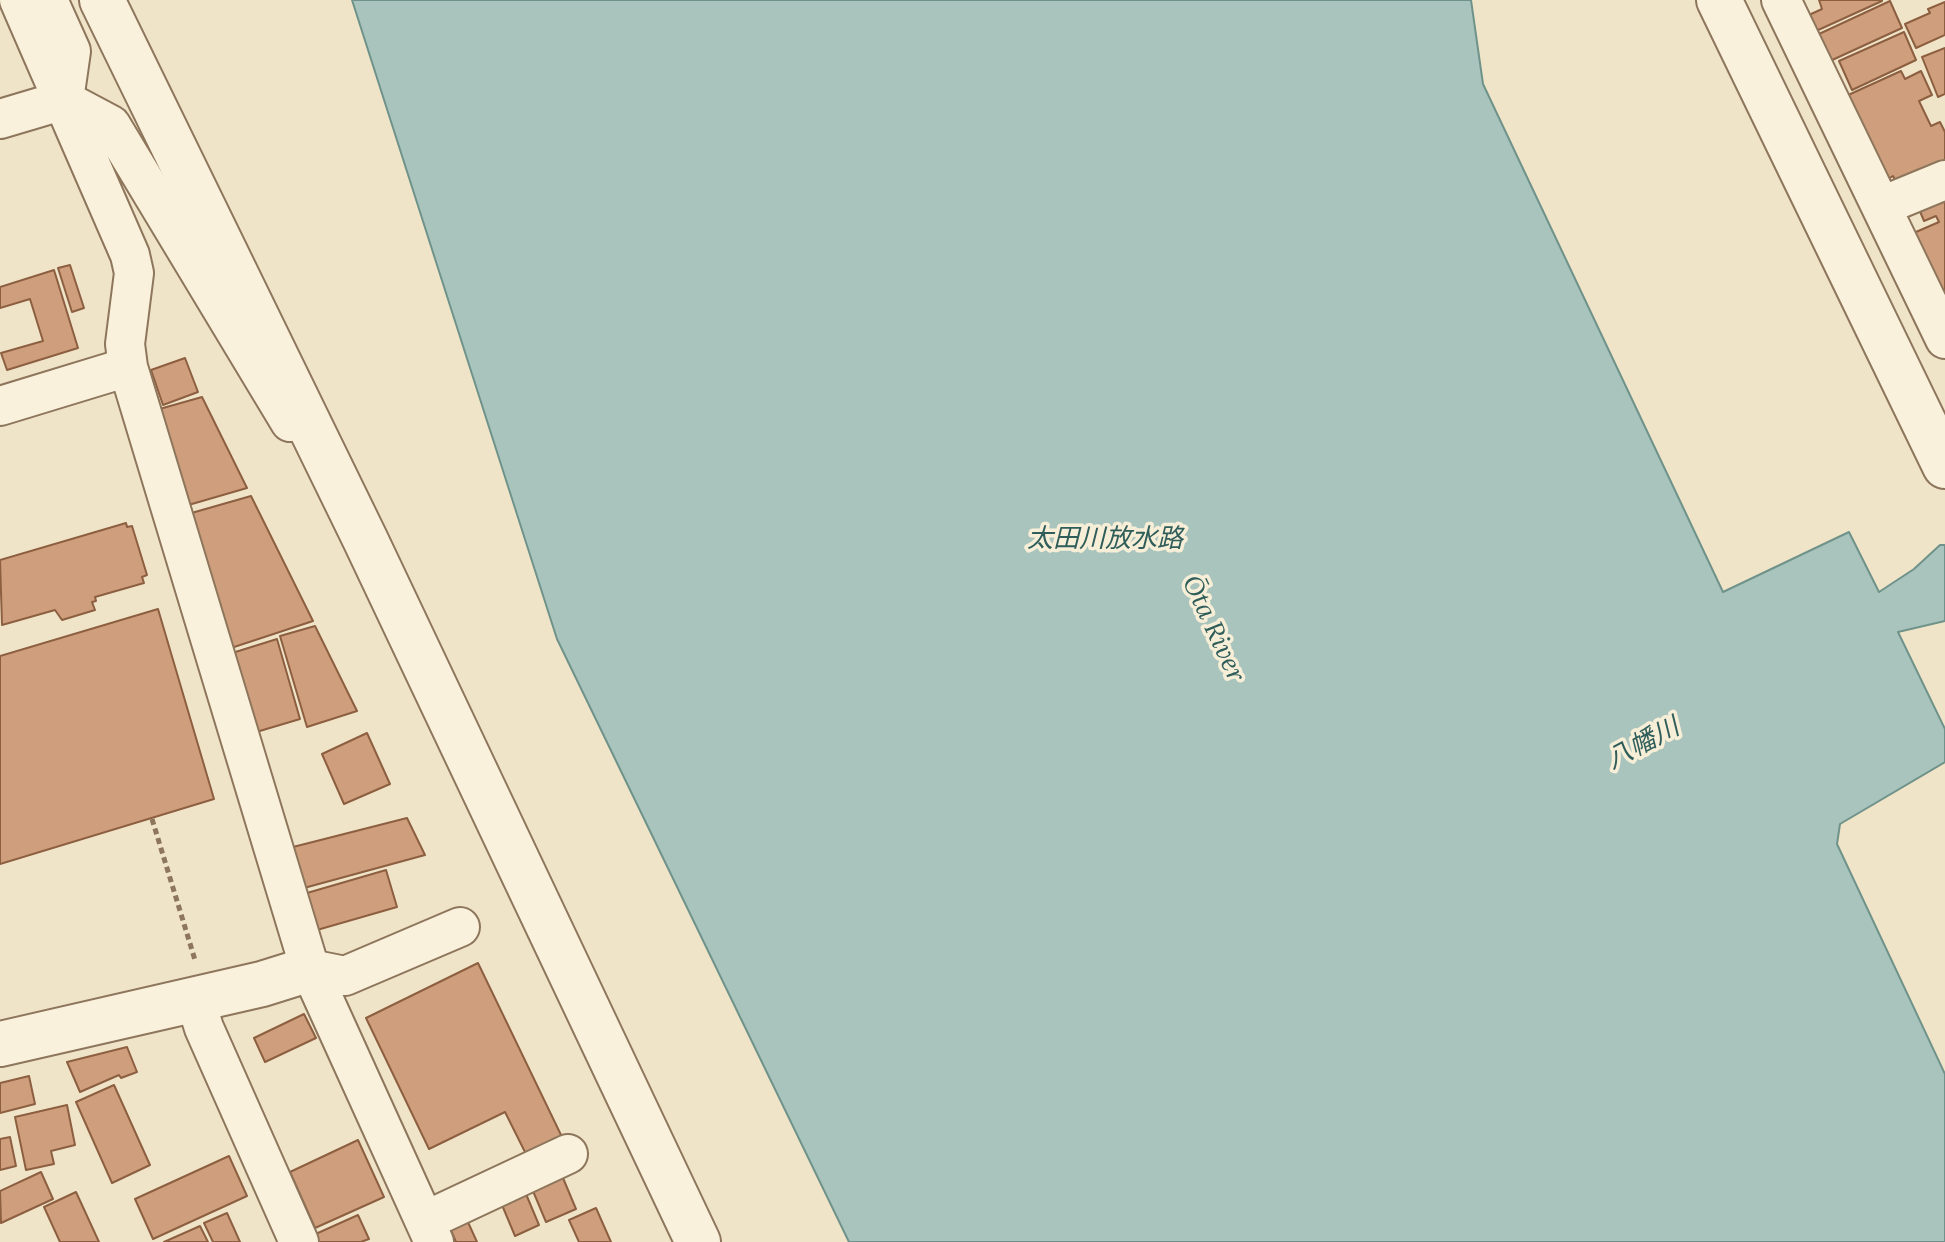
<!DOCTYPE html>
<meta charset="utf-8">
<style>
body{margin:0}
canvas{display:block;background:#f0e4c8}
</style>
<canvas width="1945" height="1242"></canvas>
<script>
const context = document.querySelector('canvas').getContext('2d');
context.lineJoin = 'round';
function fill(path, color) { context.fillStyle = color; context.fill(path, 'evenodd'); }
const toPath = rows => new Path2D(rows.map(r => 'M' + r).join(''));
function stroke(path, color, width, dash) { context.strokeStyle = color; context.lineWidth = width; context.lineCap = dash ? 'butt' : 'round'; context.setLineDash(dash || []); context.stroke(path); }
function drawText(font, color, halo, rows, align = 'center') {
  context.font = font + ' Lora,"Noto Sans JP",serif'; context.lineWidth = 7; context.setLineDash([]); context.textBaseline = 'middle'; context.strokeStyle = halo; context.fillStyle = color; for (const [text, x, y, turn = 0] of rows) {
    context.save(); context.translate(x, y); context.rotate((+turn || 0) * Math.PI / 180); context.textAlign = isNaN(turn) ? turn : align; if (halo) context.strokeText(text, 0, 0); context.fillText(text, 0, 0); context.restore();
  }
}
const water = toPath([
 [352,0,1471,0,1483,84,1723,592,1849,532,1879,592,1914,569,1940,545,1945,545,1945,621,1898,632,1945,729,1945,762,1840,824,1837,844,1945,1074,1945,1242,849,1242,557,639,352,0]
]);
fill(water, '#a9c4bc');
stroke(water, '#6f938a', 2);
const building = toPath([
 [1819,0,1882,0,1882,1,1816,31,1809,15,1822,9,1819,0],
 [1890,1,1902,28,1830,61,1819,34,1890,1],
 [1945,2,1945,35,1916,48,1905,24,1930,13,1928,9,1945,2],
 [1904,32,1916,60,1852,90,1839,61,1904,32],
 [1945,48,1945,94,1938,97,1922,57,1945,48],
 [1901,71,1905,79,1921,71,1932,95,1919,101,1931,126,1940,122,1945,132,1945,164,1923,174,1920,169,1895,180,1893,176,1888,179,1846,96,1901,71],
 [1943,199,1945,203,1945,320,1909,235,1939,222,1936,216,1924,221,1919,209,1943,199],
 [70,265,84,308,72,312,58,268,70,265],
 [54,270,78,348,7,370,1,353,43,341,30,299,0,308,0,287,54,270],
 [185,358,198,392,163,405,151,370,185,358],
 [202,397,247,488,185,506,156,410,202,397],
 [251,496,313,621,228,649,188,514,251,496],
 [126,523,127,527,132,526,147,575,142,577,144,583,95,597,96,601,92,602,95,610,62,620,55,610,2,625,0,560,126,523],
 [158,609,214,799,0,864,0,656,158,609],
 [315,626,357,711,307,727,280,636,315,626],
 [277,639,300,719,253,733,229,654,277,639],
 [367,733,390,784,344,804,322,754,367,733],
 [407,818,425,855,304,888,293,847,407,818],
 [386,870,397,907,317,930,307,893,386,870],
 [478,963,562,1137,526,1154,505,1112,429,1149,366,1018,478,963],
 [304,1014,316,1038,265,1062,254,1038,304,1014],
 [127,1047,137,1072,121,1078,119,1075,80,1092,67,1062,127,1047],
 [29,1076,35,1104,0,1113,0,1083,29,1076],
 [114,1085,150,1165,112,1183,76,1102,114,1085],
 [67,1105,75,1145,51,1151,54,1164,26,1170,15,1117,67,1105],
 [10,1137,16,1166,0,1170,0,1139,10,1137],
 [358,1140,384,1197,315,1228,290,1172,358,1140],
 [229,1156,247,1196,153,1239,135,1199,229,1156],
 [41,1172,53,1199,1,1223,0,1191,41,1172],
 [563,1178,576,1209,546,1222,533,1191,563,1178],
 [76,1192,99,1242,60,1242,44,1207,76,1192],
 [526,1194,539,1225,515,1236,502,1205,526,1194],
 [596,1208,611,1242,579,1242,569,1220,596,1208],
 [227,1213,240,1242,213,1242,204,1223,227,1213],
 [358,1215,369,1239,361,1242,311,1242,309,1237,358,1215],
 [467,1220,477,1242,456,1242,450,1228,467,1220],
 [200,1226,208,1242,164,1242,200,1226]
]);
fill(building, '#cf9f7d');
stroke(building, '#8d5f41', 2);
const minor = toPath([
 [19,0,130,255,134,273,125,344,128,367,310,969,434,1242],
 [48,0,71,51,64,100,111,125,290,422],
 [1781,0,1945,339],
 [0,119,64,100],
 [1882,206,1945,180],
 [0,406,128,367],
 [310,969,345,976,460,927],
 [195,999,204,1028,299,1242],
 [425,1221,568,1154]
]);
const tertiary = toPath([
 [102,0,365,539,698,1242],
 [1719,0,1945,466],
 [0,1044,262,984,310,969]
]);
stroke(minor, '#8d765c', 42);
stroke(tertiary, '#8d765c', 48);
stroke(toPath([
 [152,819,195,960]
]), '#8d765c', 5, [6, 4]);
stroke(minor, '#faf1dc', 38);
stroke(tertiary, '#faf1dc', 44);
drawText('italic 26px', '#2f5d5a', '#f7eed8', [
 ["太田川放水路",1105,540],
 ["Ōta River",1213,629,65],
 ["八幡川",1643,744,-28]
]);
</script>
